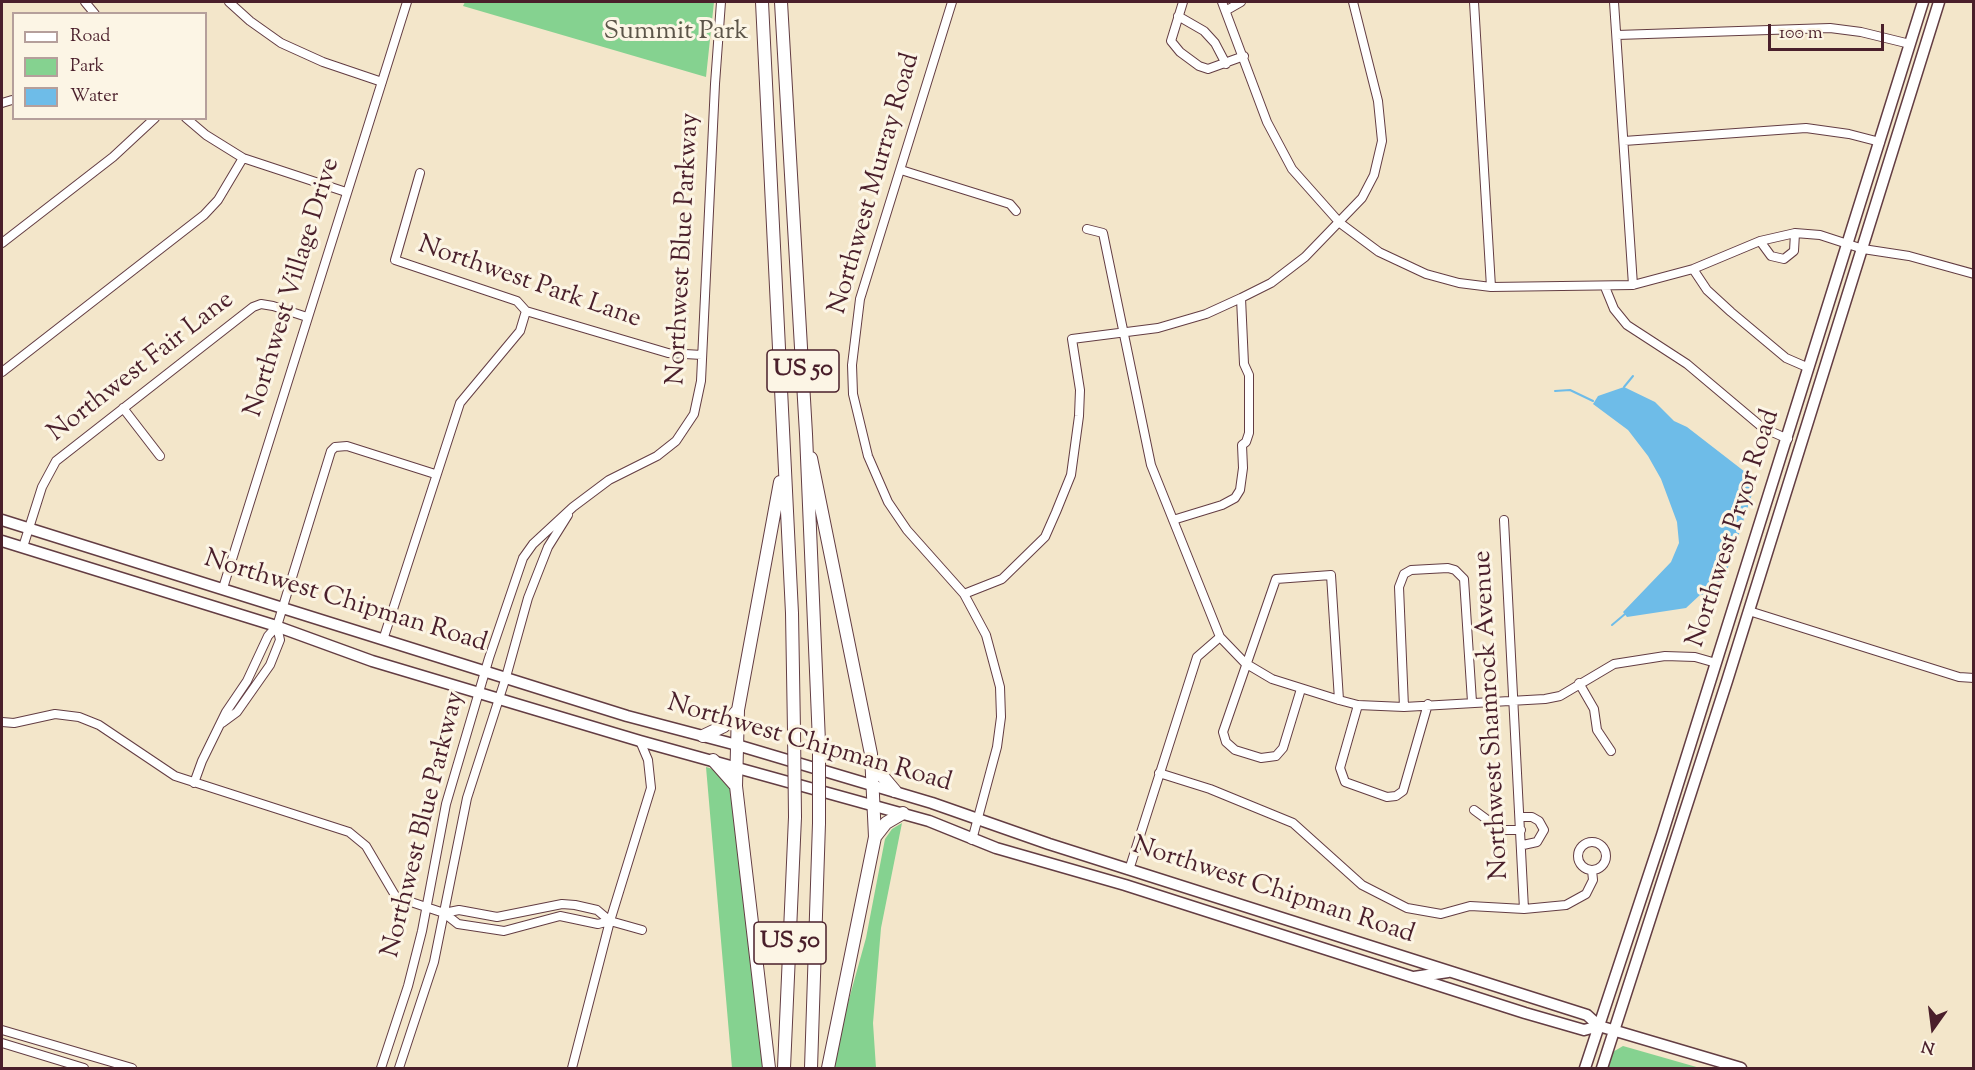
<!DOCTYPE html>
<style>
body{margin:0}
#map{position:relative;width:1975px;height:1070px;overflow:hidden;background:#f3e6ca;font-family:"Sorts Mill Goudy",serif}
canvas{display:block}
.frame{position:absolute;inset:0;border:3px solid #4a1f2b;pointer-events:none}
.legend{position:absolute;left:12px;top:12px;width:195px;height:108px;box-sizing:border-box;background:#fcf5e5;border:2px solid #b59f9b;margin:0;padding:8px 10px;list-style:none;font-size:18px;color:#4a1f2b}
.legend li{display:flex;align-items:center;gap:12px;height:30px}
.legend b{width:30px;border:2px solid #b59f9b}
.north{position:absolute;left:1903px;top:998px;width:60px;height:60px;-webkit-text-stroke:4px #fcf5e5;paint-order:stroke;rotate:194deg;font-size:16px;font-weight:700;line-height:24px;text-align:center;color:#4a1f2b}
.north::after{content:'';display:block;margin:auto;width:21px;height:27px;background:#4a1f2b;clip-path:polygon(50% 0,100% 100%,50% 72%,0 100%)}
.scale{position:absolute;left:1768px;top:24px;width:116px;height:27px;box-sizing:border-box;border:3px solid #4a1f2b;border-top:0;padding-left:8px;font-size:18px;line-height:21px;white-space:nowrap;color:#4a1f2b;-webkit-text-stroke:4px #fcf5e5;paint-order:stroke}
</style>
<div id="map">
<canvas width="1975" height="1070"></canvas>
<div class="frame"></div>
<ul class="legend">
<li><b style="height:8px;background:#fff"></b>Road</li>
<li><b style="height:16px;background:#85d290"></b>Park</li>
<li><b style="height:16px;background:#6ebce8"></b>Water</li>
</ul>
<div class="north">N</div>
<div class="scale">100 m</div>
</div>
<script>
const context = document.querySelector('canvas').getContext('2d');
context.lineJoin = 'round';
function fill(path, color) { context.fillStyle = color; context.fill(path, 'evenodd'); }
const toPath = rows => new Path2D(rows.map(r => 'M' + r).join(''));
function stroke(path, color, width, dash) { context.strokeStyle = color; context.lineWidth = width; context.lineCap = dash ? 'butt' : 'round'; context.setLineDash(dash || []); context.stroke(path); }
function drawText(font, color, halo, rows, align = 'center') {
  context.font = font + ' "Sorts Mill Goudy",serif'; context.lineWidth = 6; context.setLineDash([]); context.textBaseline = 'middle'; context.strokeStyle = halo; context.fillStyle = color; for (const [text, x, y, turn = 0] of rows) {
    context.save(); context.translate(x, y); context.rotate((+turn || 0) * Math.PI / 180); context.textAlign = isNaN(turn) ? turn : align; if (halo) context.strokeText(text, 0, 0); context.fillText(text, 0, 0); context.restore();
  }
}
fill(toPath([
 [465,2,714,2,706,77,463,6],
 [706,767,720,771,730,786,765,1068,732,1068],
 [902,823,881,928,873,1023,876,1068,833,1068,841,1028,866,938,885,839,892,829],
 [1623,1046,1700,1068,1607,1068,1611,1053]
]), '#85d290');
fill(toPath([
 [1624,387,1655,402,1674,421,1687,427,1749,475,1753,491,1723,583,1717,592,1700,595,1686,608,1627,617,1623,612,1671,562,1679,543,1677,522,1661,479,1648,456,1628,430,1593,404,1598,396]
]), '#6ebce8');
stroke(toPath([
 [1624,387,1633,376],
 [1555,391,1570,390,1593,401],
 [1612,625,1625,614]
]), '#6ebce8', 2);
const minor = toPath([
 [85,2,95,14],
 [229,2,250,21,281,43,323,62,382,82],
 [952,2,860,299,852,365,853,394,868,456,888,502,907,530,964,594,986,635,1000,687,1001,717,997,747,972,840],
 [1183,2,1171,41,1180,52,1199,66,1208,69,1244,56],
 [1222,2,1267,122,1292,169,1340,223,1379,252,1426,274,1459,283,1491,287,1633,285,1693,269,1760,241,1795,233,1820,235,1863,249,1909,256,1974,274],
 [1474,2,1491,287],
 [1614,2,1633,285],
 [1227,10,1241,2],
 [1178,16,1204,31,1215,43,1226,64],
 [1617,35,1830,28,1861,32,1910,44],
 [2,103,12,100],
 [186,118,206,135,243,158,346,192],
 [1624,141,1806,128,1849,134,1880,142],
 [901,170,1010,204,1016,211],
 [420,173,395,260,517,301,526,311,668,353,702,355],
 [1087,229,1103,233,1151,465,1220,637,1245,663,1272,679,1339,700,1358,705,1404,707,1545,699,1560,696,1614,664,1665,656,1695,657,1716,663],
 [1760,241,1771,256,1784,259,1794,251,1795,233],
 [2,243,113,157,155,118],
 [1693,269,1707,290,1731,312,1786,358,1809,368],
 [1605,287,1614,309,1627,325,1687,364,1763,428,1788,439],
 [2,372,204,215,218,200,243,158],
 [123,408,160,456],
 [1173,520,1222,505,1235,498,1240,490,1243,468,1242,445,1246,442,1249,433,1249,375,1244,364,1241,298],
 [1504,520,1524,909],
 [23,547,42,487,56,461,253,307,261,304,273,306,307,317],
 [223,588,407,2],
 [964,594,1002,579,1045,537,1056,512,1071,475,1079,416,1080,390,1072,339,1158,328,1206,314,1241,298,1271,283,1305,257,1362,198,1374,175,1382,141,1378,101,1353,2],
 [1749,611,1959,677,1974,678],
 [383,640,460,403,520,331,526,311],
 [1579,683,1594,709,1597,730,1611,751],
 [1301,689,1283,748,1276,756,1261,758,1235,750,1226,742,1223,732,1276,579,1331,575,1339,700],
 [1358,705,1340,768,1345,782,1387,797,1396,796,1403,791,1428,704],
 [1404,707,1399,587,1404,574,1411,570,1448,568,1455,570,1464,579,1472,702],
 [2,722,14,723,55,714,79,717,99,725,175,776,349,832,366,846,396,897,444,913,458,924,504,931,560,916,598,924,610,921],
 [222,723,237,712,270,665,280,640,277,626],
 [1159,773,1210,789,1293,823,1362,885,1407,908,1441,914,1470,906,1524,909,1566,905,1586,894,1593,880,1592,870],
 [194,783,202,761,226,712,247,681,268,636,277,626,331,451,335,447,347,446,435,474],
 [1474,810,1501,830,1521,830],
 [1521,817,1532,817,1539,821,1544,830,1537,842,1523,845],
 '1578 856a14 14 0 1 1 28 0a14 14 0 1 1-28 0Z',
 [1129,870,1197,657,1220,637],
 [444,913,459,910,497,917,562,904,575,905,597,910,610,921,642,930],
 [2,1030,132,1068],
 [2,1043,84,1068],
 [381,1068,408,986,422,931,446,804,489,658,523,558,533,544,573,507,609,480,657,456,676,441,694,414,701,381,715,84,721,2],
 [399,1068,434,962,467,798,506,677,528,598,548,547,568,515],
 [572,1068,610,921,651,788,648,760,640,741]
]);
const major = toPath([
 [2,520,627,716,737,745,932,803,1049,844,1587,1015,1599,1026,1741,1068],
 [2,541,273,625,372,661,640,741,929,821,996,848,1125,885,1525,1013,1584,1030,1599,1026],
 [1414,977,1448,972],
 [1585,1068,1662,835,1923,2],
 [1602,1068,1727,681,1939,2]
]);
const highway = toPath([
 [762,2,792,613,794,731],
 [781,2,806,434,819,742],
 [811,458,871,754,875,837,828,1068],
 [703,736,724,726,738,710],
 [713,760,736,786],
 [873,765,895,791],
 [875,837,886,823,903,813],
 [769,1068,736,786,738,710,780,482],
 [784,1068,795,817],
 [811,1068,819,823]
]);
stroke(minor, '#633d43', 10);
stroke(major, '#633d43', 13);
stroke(highway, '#633d43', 14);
stroke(minor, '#fff', 8);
stroke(major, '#fff', 10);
stroke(highway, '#fff', 12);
const highwayBridge = toPath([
 [794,731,795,817],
 [819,823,819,742]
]);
stroke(highwayBridge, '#633d43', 14, []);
stroke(highwayBridge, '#fff', 12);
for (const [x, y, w] of [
 [803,371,72],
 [790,943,72]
]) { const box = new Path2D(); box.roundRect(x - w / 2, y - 21, w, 42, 4.5); context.fillStyle = '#fcf5e5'; context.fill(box); stroke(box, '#4a1f2b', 1.5); }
drawText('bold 24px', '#4a1f2b', null, [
 ["US 50",803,371],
 ["US 50",790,943]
]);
drawText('26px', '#5c5549', '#fcf5e5', [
 ["Summit Park",676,34]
]);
drawText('26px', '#4a1f2b', '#fcf5e5', [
 ["Northwest Murray Road",876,184,-74],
 ["Northwest Blue Parkway",685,249,-87],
 ["Northwest Park Lane",529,284,19],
 ["Northwest Village Drive",294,288,-73],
 ["Northwest Fair Lane",142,368,-38],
 ["Northwest Pryor Road",1735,529,-72],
 ["Northwest Chipman Road",345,603,17],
 ["Northwest Shamrock Avenue",1493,715,-93],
 ["Northwest Chipman Road",809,745,16],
 ["Northwest Blue Parkway",425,825,-76],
 ["Northwest Chipman Road",1273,892,18]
]);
</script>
